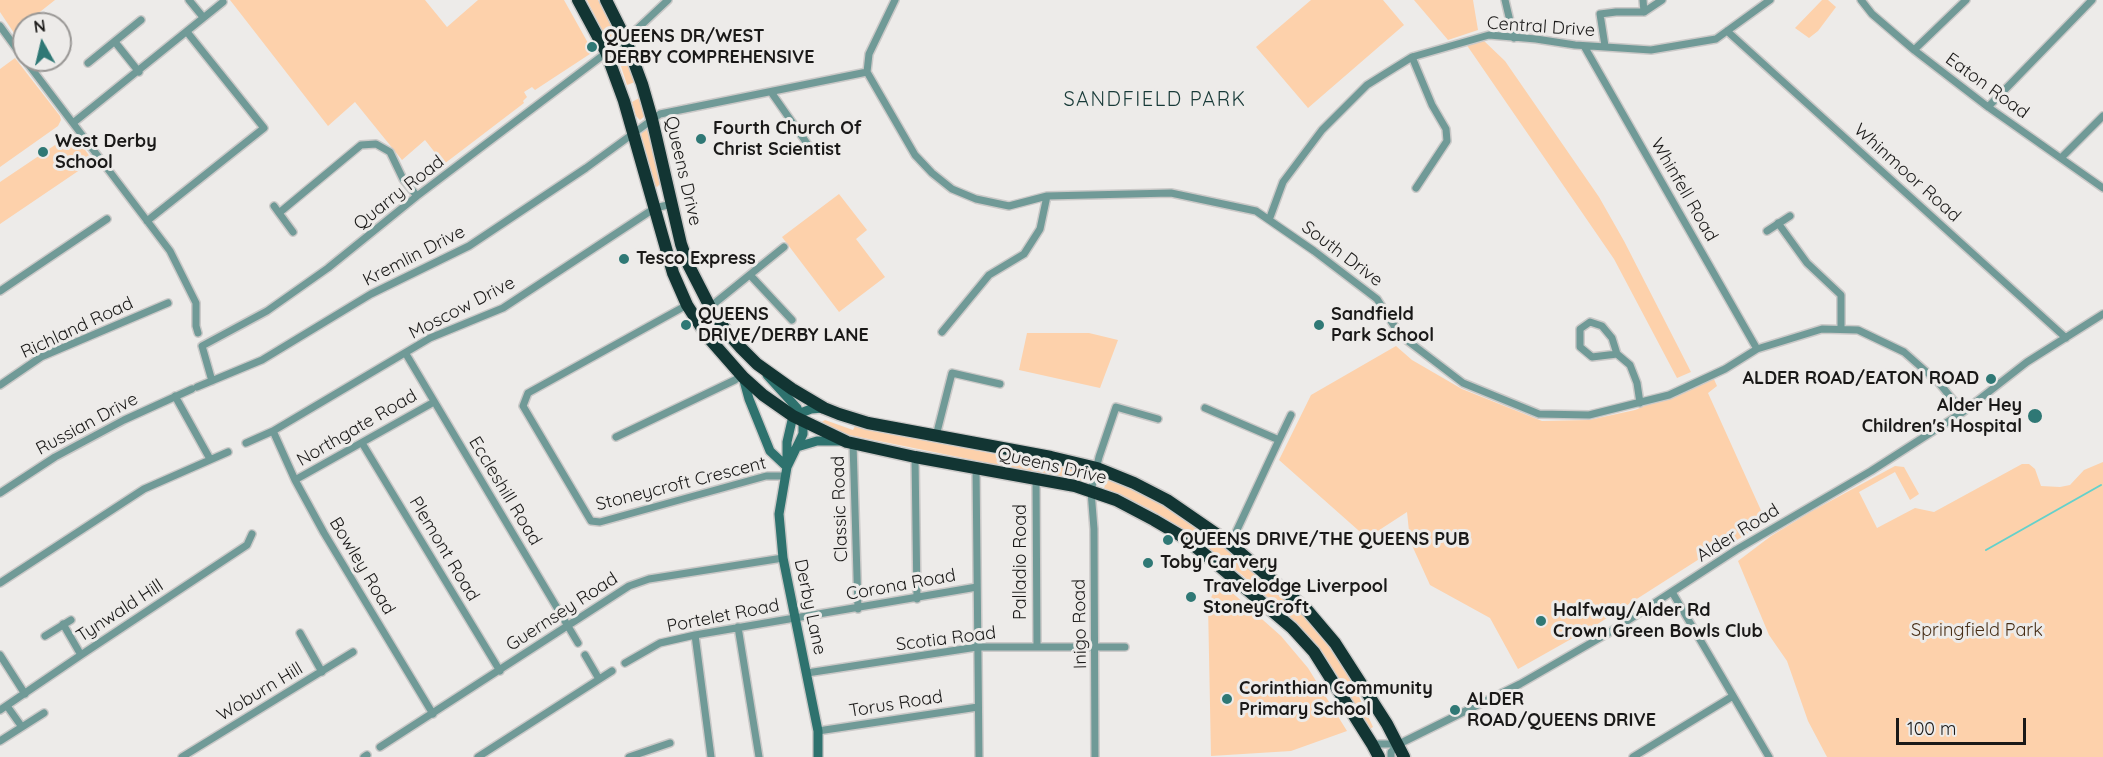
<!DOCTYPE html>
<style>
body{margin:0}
#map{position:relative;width:2103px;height:757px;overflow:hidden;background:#edebe9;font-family:Quicksand,sans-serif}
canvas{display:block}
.north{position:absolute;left:12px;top:12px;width:60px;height:60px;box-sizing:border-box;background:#edebe9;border:2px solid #999795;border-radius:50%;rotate:352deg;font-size:16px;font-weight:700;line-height:24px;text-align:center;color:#1a1918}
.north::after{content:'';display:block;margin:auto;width:21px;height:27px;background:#2f7875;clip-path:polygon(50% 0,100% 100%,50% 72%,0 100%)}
.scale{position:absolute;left:1896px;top:718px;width:130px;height:27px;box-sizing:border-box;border:3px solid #1a1918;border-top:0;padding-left:8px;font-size:18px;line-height:21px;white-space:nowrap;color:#1a1918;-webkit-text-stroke:4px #edebe9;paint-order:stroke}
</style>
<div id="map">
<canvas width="2103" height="757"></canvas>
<div class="north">N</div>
<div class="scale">100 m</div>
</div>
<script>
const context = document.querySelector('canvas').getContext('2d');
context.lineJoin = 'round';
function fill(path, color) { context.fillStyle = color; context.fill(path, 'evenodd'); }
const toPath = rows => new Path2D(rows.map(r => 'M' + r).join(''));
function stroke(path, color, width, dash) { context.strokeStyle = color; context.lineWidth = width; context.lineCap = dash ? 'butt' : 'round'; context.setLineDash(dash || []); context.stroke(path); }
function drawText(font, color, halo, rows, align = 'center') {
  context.font = font + ' Quicksand,sans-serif'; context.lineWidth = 6; context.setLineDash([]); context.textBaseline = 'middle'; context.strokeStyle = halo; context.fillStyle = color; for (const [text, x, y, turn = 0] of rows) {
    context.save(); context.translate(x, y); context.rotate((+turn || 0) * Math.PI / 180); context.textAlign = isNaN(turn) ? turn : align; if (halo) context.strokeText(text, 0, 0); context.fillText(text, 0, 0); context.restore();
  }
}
fill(toPath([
 [0,0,55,0,36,15,36,24,24,24,24,48,0,12],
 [230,0,425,0,447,27,478,0,564,0,593,52,535,90,532,87,524,92,527,97,523,101,524,103,444,164,425,140,402,160,355,102,328,126],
 [587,0,598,0,617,34,615,38,607,40],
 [1311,0,1383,0,1404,25,1308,108,1256,47],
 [1414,0,1473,0,1478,30,1448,40],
 [1822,0,1828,0,1836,7,1818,31,1809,38,1795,28],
 [1482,39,1505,61,1599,197,1624,241,1691,372,1677,378,1614,259,1466,44],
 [15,58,60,116,61,120,58,126,0,167,0,69],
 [628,61,635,82,627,85,620,63],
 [641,97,646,115,640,120,636,116,632,102],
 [647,130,648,130,661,183,657,187,652,184,641,135,643,131],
 [78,140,93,161,0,224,0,182,58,143,64,150],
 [839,194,867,230,856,239,885,277,839,312,782,237],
 [1027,333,1089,333,1118,340,1100,388,1019,370],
 [1396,346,1412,360,1462,389,1542,421,1589,420,1635,410,1713,377,1717,386,1708,393,1764,517,1764,523,1729,545,1729,540,1596,625,1518,669,1490,618,1430,585,1410,541,1407,512,1367,538,1279,460,1311,395],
 [825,420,853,430,855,426,1084,472,1083,482,844,434,820,423],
 [2103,462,2103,757,1827,757,1808,721,1787,661,1769,635,1738,561,1771,536,1812,511,1895,466,1904,467,1919,494,1910,500,1895,472,1859,492,1877,528,1915,508,1934,512,2022,464,2029,464,2035,469,2041,486,2060,487,2070,485,2084,470],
 [1108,477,1157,500,1225,547,1303,613,1321,632,1349,675,1373,727,1370,729,1323,654,1295,621,1241,574,1182,529,1152,510,1104,488],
 [1219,581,1281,636,1308,668,1347,731,1291,751,1211,756,1208,604]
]), '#fdd1ab');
stroke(toPath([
 [1986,550,2101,485]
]), '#64d1cb', 2);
const street = toPath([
 [189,0,203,17],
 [1505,0,1514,38],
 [1861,0,1872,14,1914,50,1988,107,2103,188],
 [1644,12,1662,0],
 [0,26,24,59],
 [1727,31,2066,338],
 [115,42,139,72],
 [1584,46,1757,349],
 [1605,46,1600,14,1616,12,1644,12,1643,0],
 [1914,50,1966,0],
 [1412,57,1432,105,1446,129,1447,141,1416,188],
 [25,60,170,251,196,303,196,326,198,333],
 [88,63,141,20],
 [867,72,915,155,932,173,952,189,976,199,1009,206,1047,196,1171,193,1256,211,1314,251,1377,299,1400,335,1463,383,1539,414,1589,415,1669,395,1725,369,1757,349,1822,329,1858,330,1904,352,1939,383,1963,412],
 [867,72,869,54,895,0],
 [771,92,813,152],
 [1988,107,2092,0],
 [73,123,223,2],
 [2061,158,2103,116],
 [274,206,279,213],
 [1269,220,1283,182,1322,130,1367,85,1412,57,1489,35,1536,39,1575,45,1651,50,1716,39,1770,0],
 [147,221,264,128,187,32],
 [1778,223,1807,263,1841,295,1841,329],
 [1767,231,1790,216],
 [293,232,279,213,361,145,376,144,390,152,403,179,417,196],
 [750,275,792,320],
 [0,291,107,219],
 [687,305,528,393,523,406,591,521,600,522,766,476,784,476],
 [710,307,784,247],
 [942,332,989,275,1024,254,1040,229,1047,196],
 [406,354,578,643],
 [1617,354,1592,357,1580,347,1580,329,1590,322,1602,326,1612,338,1617,354,1630,365,1637,383,1640,403],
 [212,381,202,346,267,311,328,268,417,196,635,31,668,0],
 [0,385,41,357,168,303],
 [197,387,262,360,371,294,469,246,586,168,660,114,867,72],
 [175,396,210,459],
 [1205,408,1279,440,1236,532,1228,542],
 [273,431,295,480,324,533,433,714],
 [936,436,952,373,1000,384],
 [616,437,735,380,741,375],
 [1279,440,1291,415],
 [246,443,273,431,430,338,503,308,655,208,672,204],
 [362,443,500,671],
 [853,443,858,609],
 [915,457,917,599],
 [976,467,979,757],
 [1036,478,1037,646],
 [295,480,434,402],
 [0,493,55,457,124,420,192,389],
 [0,583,144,489,228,452],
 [1672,592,1769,757],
 [63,624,81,655],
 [738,627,759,757],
 [300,633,322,672],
 [695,635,711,757],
 [45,636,71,620],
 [0,655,25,694],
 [585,655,599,679],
 [625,663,660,643,695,635,977,587],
 [807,673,977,647,1125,647],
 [7,706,22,727],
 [0,710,81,655,247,545,252,534],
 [818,731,978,707],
 [0,741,44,713],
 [1372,744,1399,744,1520,684,1610,632,1736,550,1871,471,1963,412,2027,362,2103,314],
 [380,747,629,586,649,579,783,558],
 [182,757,353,652],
 [364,757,367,755],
 [478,757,612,671],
 [629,757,670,743],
 [1095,757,1094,529,1091,491,1099,457,1116,407,1158,419],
 [1391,757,1391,752,1398,745],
 [1633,757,1733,696]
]);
const secondary = toPath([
 [767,375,797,408,803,422,803,434,787,467,779,514,783,558,818,731,818,757],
 [743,377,749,399,770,451,787,467],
 [797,447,817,441,841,441],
 [787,464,787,442,793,416,811,409,824,408]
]);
const highway = toPath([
 [578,0,606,52,624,101,673,273,687,305,707,336,743,377,763,395,793,416,847,442,915,457,1075,486,1116,500,1154,520,1183,537,1212,560,1292,628,1314,652,1372,744,1379,757],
 [606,0,625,38,642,84,652,119,681,244,688,264,710,307,726,331,741,348,757,364,792,389,824,408,839,414,868,423,1051,457,1097,468,1134,483,1167,500,1228,542,1307,610,1335,643,1387,724,1404,757]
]);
stroke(street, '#cbc9c8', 10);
stroke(secondary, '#cbc9c8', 12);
stroke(highway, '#cbc9c8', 15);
stroke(street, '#709a97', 7);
stroke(secondary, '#2e726e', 9);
stroke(highway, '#123533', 12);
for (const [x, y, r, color] of [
 [592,47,6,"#2f7875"],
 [701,139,6,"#2f7875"],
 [43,152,6,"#2f7875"],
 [624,259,6,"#2f7875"],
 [686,325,6,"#2f7875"],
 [1319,325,6,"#2f7875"],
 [1991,379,6,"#2f7875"],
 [2035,416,8,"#2f7875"],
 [1168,540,6,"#2f7875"],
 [1148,563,6,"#2f7875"],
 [1191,597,6,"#2f7875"],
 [1541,621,6,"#2f7875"],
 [1227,699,6,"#2f7875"],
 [1455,710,6,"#2f7875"]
]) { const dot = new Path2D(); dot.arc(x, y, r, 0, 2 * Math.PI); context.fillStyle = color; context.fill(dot); stroke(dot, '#edebe9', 2); }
drawText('18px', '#1a1918', '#edebe9', [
 ["Central Drive",1541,27,4],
 ["Eaton Road",1987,86,36],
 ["Queens Drive",683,171,77],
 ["Whinmoor Road",1907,173,42],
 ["Whinfell Road",1684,190,60],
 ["Quarry Road",399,193,-38],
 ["South Drive",1342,254,37],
 ["Kremlin Drive",414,256,-27],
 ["Moscow Drive",462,308,-27],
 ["Richland Road",77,328,-25],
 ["Russian Drive",87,424,-28],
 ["Northgate Road",357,428,-30],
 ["Queens Drive",1052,466,13],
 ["Stoneycroft Crescent",681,484,-14],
 ["Eccleshill Road",505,491,59],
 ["Classic Road",840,509,-92],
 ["Alder Road",1738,533,-32],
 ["Plemont Road",444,549,59],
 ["Palladio Road",1021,562,-90],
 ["Bowley Road",362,566,59],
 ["Corona Road",901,585,-10],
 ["Derby Lane",810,607,78],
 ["Tynwald Hill",120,611,-33],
 ["Guernsey Road",562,612,-33],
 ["Portelet Road",723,616,-11],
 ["Inigo Road",1080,624,-91],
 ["Scotia Road",946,639,-7],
 ["Woburn Hill",260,692,-31],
 ["Torus Road",896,704,-9]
]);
drawText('bold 18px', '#1a1918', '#edebe9', [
 ["QUEENS DR/WEST",604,37],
 ["DERBY COMPREHENSIVE",604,58],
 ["Fourth Church Of",713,129],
 ["Christ Scientist",713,150],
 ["West Derby",55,142],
 ["School",55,163],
 ["Tesco Express",636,259],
 ["QUEENS",698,315],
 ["DRIVE/DERBY LANE",698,336],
 ["Sandfield",1331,315],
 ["Park School",1331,336],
 ["ALDER ROAD/EATON ROAD",1979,379,"right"],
 ["Alder Hey",2022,406,"right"],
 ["Children's Hospital",2022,427,"right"],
 ["QUEENS DRIVE/THE QUEENS PUB",1180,540],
 ["Toby Carvery",1160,563],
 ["Travelodge Liverpool",1203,587],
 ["StoneyCroft",1203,608],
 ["Halfway/Alder Rd",1553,611],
 ["Crown Green Bowls Club",1553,632],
 ["Corinthian Community",1239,689],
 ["Primary School",1239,710],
 ["ALDER",1467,700],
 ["ROAD/QUEENS DRIVE",1467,721]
], 'left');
drawText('18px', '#462d15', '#edebe9', [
 ["Springfield Park",1977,631]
]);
context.letterSpacing = '1.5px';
drawText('20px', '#183a38', '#edebe9', [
 ["SANDFIELD PARK",1155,100]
]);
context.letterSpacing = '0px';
</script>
